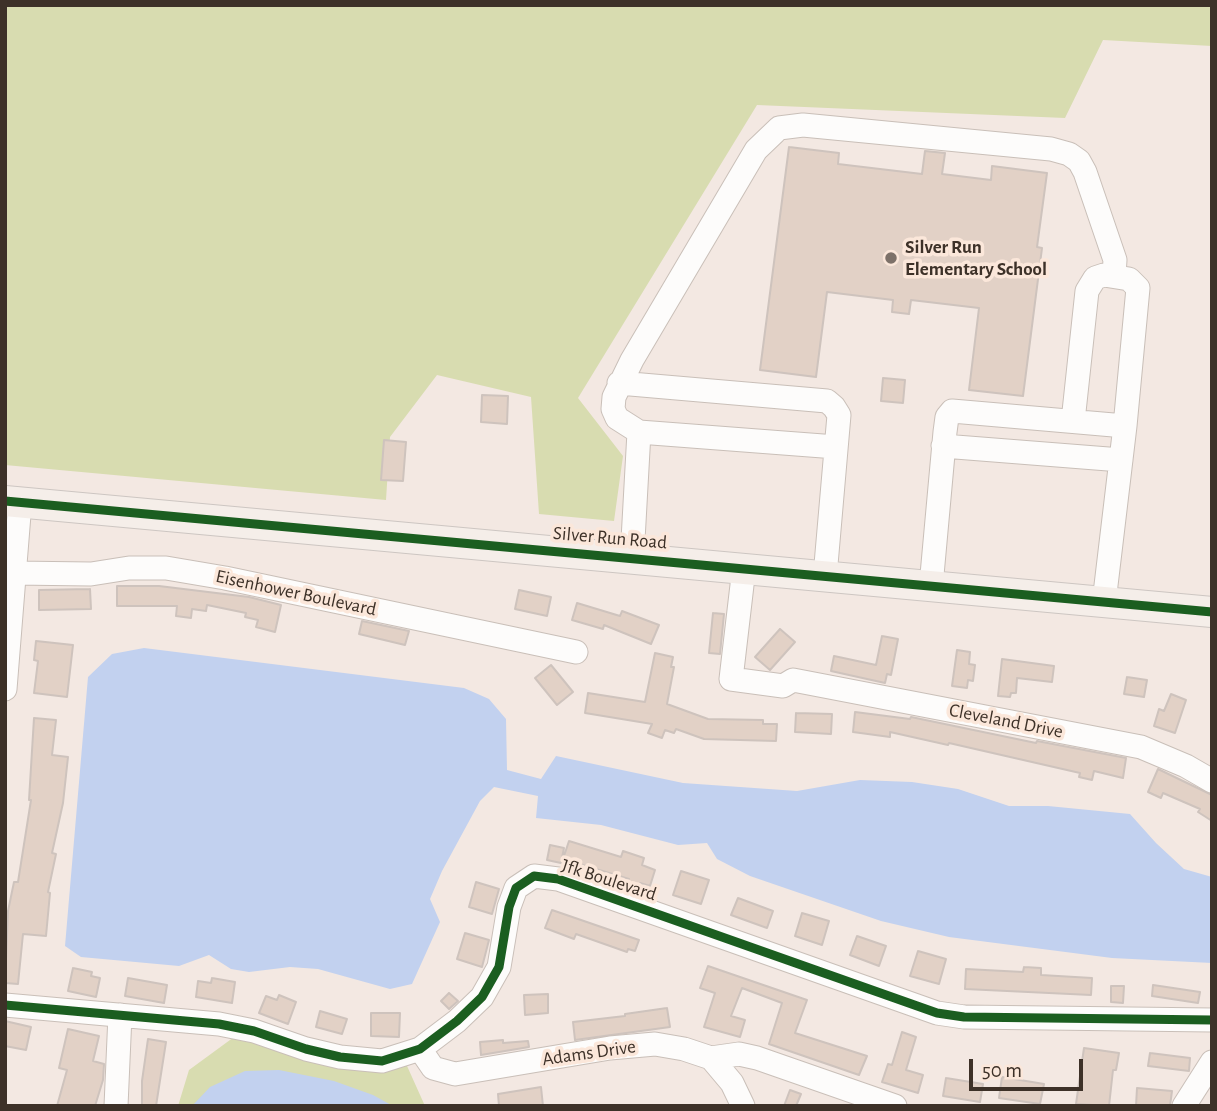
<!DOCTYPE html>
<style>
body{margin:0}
#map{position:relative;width:1217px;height:1111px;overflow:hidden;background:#f3e8e2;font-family:"Alegreya Sans",sans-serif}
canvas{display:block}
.frame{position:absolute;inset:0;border:7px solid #3d3128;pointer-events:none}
.scale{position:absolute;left:969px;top:1059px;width:114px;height:32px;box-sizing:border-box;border:4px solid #3d3128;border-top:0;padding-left:9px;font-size:21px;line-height:24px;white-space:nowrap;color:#3d3128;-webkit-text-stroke:5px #fbe7da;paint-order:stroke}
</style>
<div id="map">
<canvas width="1217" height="1111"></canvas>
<div class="frame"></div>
<div class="scale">50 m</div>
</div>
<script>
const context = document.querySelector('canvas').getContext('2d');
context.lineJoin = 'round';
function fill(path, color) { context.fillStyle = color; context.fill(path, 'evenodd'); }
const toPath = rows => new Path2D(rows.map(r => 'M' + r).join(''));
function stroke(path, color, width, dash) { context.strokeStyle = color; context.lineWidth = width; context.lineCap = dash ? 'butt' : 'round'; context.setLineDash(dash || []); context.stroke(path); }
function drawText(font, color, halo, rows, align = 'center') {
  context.font = font + ' "Alegreya Sans",sans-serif'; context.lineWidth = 7; context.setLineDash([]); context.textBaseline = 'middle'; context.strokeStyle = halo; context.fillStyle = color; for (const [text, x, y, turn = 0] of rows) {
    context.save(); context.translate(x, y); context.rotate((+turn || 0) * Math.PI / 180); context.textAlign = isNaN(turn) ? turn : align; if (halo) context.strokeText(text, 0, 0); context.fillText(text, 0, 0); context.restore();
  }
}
fill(toPath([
 [5,5,1212,5,1212,46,1103,40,1065,118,757,105,578,398,623,456,614,521,539,514,531,397,437,375,390,437,386,500,5,465],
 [245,1029,403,1057,425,1106,178,1106,189,1070]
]), '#d8dcb0');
fill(toPath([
 [144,648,464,688,489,699,506,719,507,770,541,779,556,756,683,783,797,791,860,780,912,782,958,789,1009,806,1048,806,1130,814,1156,843,1184,869,1212,877,1212,963,1112,958,949,937,881,921,750,876,717,859,707,843,678,845,601,825,536,818,538,796,494,787,480,801,442,871,430,899,440,922,412,984,390,989,318,969,290,967,249,972,231,969,209,955,179,966,81,957,65,946,88,677,112,654],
 [279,1070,334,1081,373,1095,393,1106,192,1106,210,1087,245,1071]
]), '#c2d1ef');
const building = toPath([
 [789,147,839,153,838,164,922,174,925,151,945,153,942,174,991,180,992,166,1047,173,1037,247,1042,248,1023,396,969,390,979,308,911,300,909,314,892,312,893,300,827,292,816,377,760,370,789,147],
 [883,378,905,380,903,403,881,401,883,378],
 [482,395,508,396,507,424,481,422,482,395],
 [384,440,406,442,403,481,381,480,384,440],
 [117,586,159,586,249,597,281,605,275,632,256,627,258,620,245,617,246,613,207,605,206,611,192,609,191,618,176,616,177,606,117,606,117,586],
 [90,589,91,609,39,610,39,590,90,589],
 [519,590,551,597,547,616,515,609,519,590],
 [577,603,620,616,622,611,659,625,651,644,604,625,603,629,572,620,577,603],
 [713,613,724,614,720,654,709,653,713,613],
 [362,621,409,631,405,645,359,634,362,621],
 [780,629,795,642,770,670,755,657,780,629],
 [882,636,898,639,891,675,887,674,885,683,831,671,834,656,876,665,882,636],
 [36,641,73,645,67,697,34,693,38,661,34,660,36,641],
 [957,650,970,652,969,664,975,665,973,681,968,680,967,688,952,686,957,650],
 [655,653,673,657,671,667,674,667,667,704,708,719,763,720,763,724,777,724,776,741,704,739,676,729,674,733,665,730,662,738,648,733,652,724,585,713,588,693,645,702,655,653],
 [1002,659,1054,666,1052,682,1017,678,1016,693,1011,693,1010,697,998,696,1002,659],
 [551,665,573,692,557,705,535,678,551,665],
 [1127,677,1147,680,1144,697,1124,694,1127,677],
 [1171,694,1186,700,1175,733,1154,726,1159,709,1164,711,1171,694],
 [855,712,910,719,911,717,1036,743,1037,741,1126,758,1123,778,1094,771,1092,780,1079,777,1080,773,949,743,948,745,890,732,890,737,853,732,855,712],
 [796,713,832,714,831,734,795,732,796,713],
 [34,718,56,720,52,755,68,757,63,803,52,853,56,854,48,892,50,893,46,936,23,934,18,984,5,983,8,911,14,882,18,882,31,800,29,800,34,718],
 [1158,769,1212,795,1212,821,1198,812,1200,809,1163,793,1161,798,1148,792,1158,769],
 [569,841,621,857,623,851,644,858,642,865,655,870,650,886,640,883,639,887,627,883,629,879,563,859,569,841],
 [550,845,564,848,561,863,547,860,550,845],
 [681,871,709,880,701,904,673,895,681,871],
 [476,882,499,889,492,914,469,907,476,882],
 [738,898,773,911,767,928,731,915,738,898],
 [552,910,639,940,635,951,628,949,627,952,576,934,574,939,545,928,552,910],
 [802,913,829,921,822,945,795,936,802,913],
 [465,933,489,940,482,967,457,959,465,933],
 [857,936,886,946,879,966,850,955,857,936],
 [918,951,946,959,939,984,910,976,918,951],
 [708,966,807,1000,795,1033,867,1056,859,1075,769,1044,782,1003,742,988,731,1016,745,1020,740,1037,704,1027,715,993,700,988,708,966],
 [1024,967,1041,968,1041,975,1092,978,1091,995,965,989,966,969,1023,972,1024,967],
 [73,968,92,972,91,976,100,978,96,997,68,991,73,968],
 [128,978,167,985,164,1003,125,996,128,978],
 [212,978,235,982,232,1003,196,997,198,981,211,983,212,978],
 [1153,985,1200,992,1198,1003,1152,996,1153,985],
 [1111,986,1124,986,1123,1003,1111,1002,1111,986],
 [449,993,458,1001,449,1009,441,1001,449,993],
 [548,994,548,1013,525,1015,524,995,548,994],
 [279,995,296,1002,288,1024,259,1013,266,996,277,1000,279,995],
 [667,1008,670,1027,575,1040,573,1022,625,1016,625,1014,667,1008],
 [320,1011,347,1019,342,1034,316,1027,320,1011],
 [371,1013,400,1013,399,1037,371,1036,371,1013],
 [5,1021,31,1027,26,1050,5,1046,5,1021],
 [68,1029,99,1036,93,1061,104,1064,103,1080,95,1106,57,1106,67,1070,59,1068,68,1029],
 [902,1032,916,1037,906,1070,923,1075,918,1093,882,1082,888,1064,892,1065,902,1032],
 [148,1039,166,1042,156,1106,142,1106,142,1081,148,1039],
 [503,1040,503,1043,528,1041,529,1047,481,1055,480,1042,503,1040],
 [1084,1048,1119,1053,1116,1070,1113,1070,1109,1106,1076,1104,1084,1048],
 [1150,1053,1190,1058,1189,1071,1148,1066,1150,1053],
 [1002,1077,1044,1084,1040,1104,999,1098,1002,1077],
 [946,1078,983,1084,980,1102,943,1096,946,1078],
 [541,1087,543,1106,499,1106,498,1094,541,1087],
 [1137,1088,1172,1091,1170,1106,1136,1106,1137,1088],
 [790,1090,801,1094,796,1106,784,1106,790,1090]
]);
fill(building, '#e2d1c6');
stroke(building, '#cec3bd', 2);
const minor = toPath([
 [619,383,827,401,834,407,839,415,825,576],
 [1073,421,1087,291,1095,278,1104,275,1129,279,1138,288,1125,426,1104,602],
 [943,446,1121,460],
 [836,447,639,432,617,418,613,409,614,397,632,360,756,150,779,128,803,125,1051,149,1069,154,1079,161,1085,172,1115,260,1114,275],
 [632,558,639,432],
 [744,568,731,679,783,686,793,680,1141,747,1186,766,1212,781],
 [14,573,91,574,129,568,166,568,225,578,576,652],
 [931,586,945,432,947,417,952,411,1125,426],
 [5,689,20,502],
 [5,1005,219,1024,254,1031,306,1049,340,1057,382,1061,420,1049,457,1021,482,997,499,967,509,907,516,888,534,876,558,879,937,1013,964,1017,1212,1020],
 [420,1049,433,1068,455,1074,610,1048,655,1044,684,1049,711,1058,732,1083,743,1106],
 [711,1058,739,1054,757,1058,895,1106],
 [116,1106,120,1015],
 [1184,1106,1212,1062]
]);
const major = toPath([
 [5,501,1212,612]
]);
stroke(minor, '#c9bfb8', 25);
stroke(major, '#cdc6c2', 32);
stroke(minor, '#fdfcfb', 23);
stroke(major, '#f5eee9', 30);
stroke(toPath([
 [5,501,1212,612],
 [5,1005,219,1024,254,1031,306,1049,340,1057,382,1061,420,1049,457,1021,482,997,499,967,509,907,516,888,534,876,558,879,937,1013,964,1017,1212,1020]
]), '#1b5e20', 9);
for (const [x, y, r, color] of [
 [891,258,7,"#7d7169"]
]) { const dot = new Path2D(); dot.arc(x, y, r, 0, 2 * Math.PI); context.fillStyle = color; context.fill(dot); stroke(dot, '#fbe7da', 2.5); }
drawText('bold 19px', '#3d3128', '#fbe7da', [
 ["Silver Run",905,247],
 ["Elementary School",905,269]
], 'left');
drawText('19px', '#3d3128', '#fbe7da', [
 ["Silver Run Road",610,538,5],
 ["Eisenhower Boulevard",296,593,12],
 ["Cleveland Drive",1006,721,11],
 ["Jfk Boulevard",609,880,18],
 ["Adams Drive",589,1053,-8]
]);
</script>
